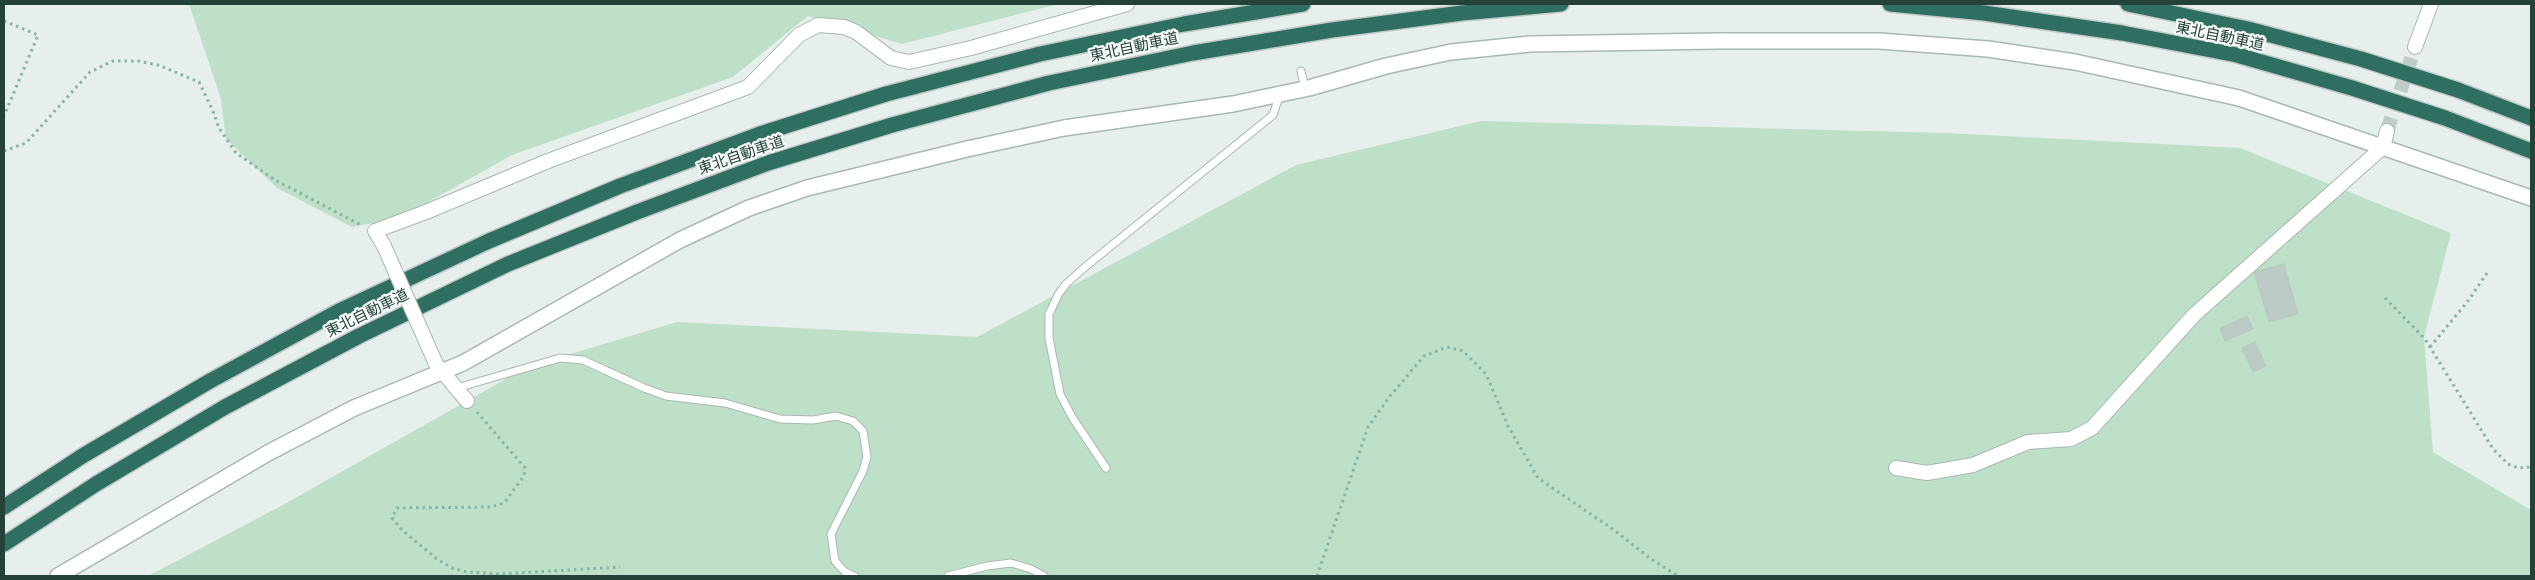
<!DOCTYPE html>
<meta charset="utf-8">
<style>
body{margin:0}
#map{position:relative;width:2535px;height:580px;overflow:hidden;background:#e6efeb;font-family:Commissioner,sans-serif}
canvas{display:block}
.frame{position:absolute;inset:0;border:5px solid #24423a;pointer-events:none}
</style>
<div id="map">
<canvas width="2535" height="580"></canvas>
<div class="frame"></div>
</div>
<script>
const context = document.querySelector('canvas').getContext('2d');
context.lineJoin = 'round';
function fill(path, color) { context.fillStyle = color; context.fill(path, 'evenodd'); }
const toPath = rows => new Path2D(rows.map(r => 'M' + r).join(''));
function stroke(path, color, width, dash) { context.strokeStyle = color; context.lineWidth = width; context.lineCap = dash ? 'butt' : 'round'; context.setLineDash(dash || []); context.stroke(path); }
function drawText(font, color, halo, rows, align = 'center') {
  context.font = font + ' Commissioner,"Noto Sans JP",sans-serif'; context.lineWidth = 4.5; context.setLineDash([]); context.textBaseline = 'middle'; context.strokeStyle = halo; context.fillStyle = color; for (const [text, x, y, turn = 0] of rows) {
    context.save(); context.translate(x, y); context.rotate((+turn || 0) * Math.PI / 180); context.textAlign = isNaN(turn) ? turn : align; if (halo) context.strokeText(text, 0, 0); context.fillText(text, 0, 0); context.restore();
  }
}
fill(toPath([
 [189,4,1058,4,902,44,808,16,733,77,512,155,400,218,352,227,277,188,226,139,221,99],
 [1481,121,1946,133,2240,148,2451,233,2424,337,2433,452,2531,510,2531,576,148,576,281,506,527,367,677,322,977,337,1296,165]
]), '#bfe0c8');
const building = toPath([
 [2284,264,2298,314,2269,322,2254,272,2284,264],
 [2247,316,2253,329,2225,341,2220,328,2247,316],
 [2255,342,2266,366,2253,372,2242,348,2255,342]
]);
fill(building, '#bbcac4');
stroke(building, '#b8c9c2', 1);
stroke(toPath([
 [2387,131,2415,47]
]), '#bfccc8', 14, [14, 7]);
const service = toPath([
 [1301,71,1305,89],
 [457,388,560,358,583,360,644,388,666,396,725,403,780,419,813,420,836,416,853,421,863,431,867,457,863,471,831,534,835,561,845,572,854,576],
 [1106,468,1072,417,1060,394,1049,338,1049,314,1058,295,1066,284,1085,267,1273,115,1280,94],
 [948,576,987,566,1011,563,1031,569,1044,576]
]);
const minor = toPath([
 [2415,47,2431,4],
 [384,246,375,231,426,212,548,161,748,87,799,35,818,25,844,27,856,32,891,58,909,62,971,48,1127,4],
 [436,364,467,401],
 [1896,468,1927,473,1973,465,2028,442,2071,439,2092,428,2194,315,2383,147,2387,131]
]);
const tertiary = toPath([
 [58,576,268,453,354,408,463,363,680,240,749,208,807,188,967,149,1064,128,1233,104,1309,88,1386,66,1451,52,1530,44,1717,41,1879,41,1988,49,2075,62,2239,98,2531,198]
]);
const motorway = toPath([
 [1890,4,1984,13,2122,33,2237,55,2352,88,2445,118,2531,151],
 [2128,4,2248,29,2361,59,2458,90,2531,118],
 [4,507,84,455,210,381,339,311,489,241,620,186,760,134,886,94,1040,54,1184,24,1303,4],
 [4,544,96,484,225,407,359,336,508,264,637,212,768,163,892,125,1049,83,1193,53,1332,30,1462,13,1561,4]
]);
stroke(service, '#a8b8b2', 9);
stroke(minor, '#a8b8b2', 16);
stroke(tertiary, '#a8b8b2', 18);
stroke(motorway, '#c2cac8', 18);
stroke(toPath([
 [4,21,38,35,4,116],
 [4,151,26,143,90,72,113,61,138,61,158,65,199,82,213,111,219,128,236,153,275,180,363,226],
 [2385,298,2425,339,2493,449,2508,464,2518,468,2531,467],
 [2430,347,2468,301,2487,273],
 [477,412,525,468,524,476,504,503,491,507,397,508,392,518,402,530,437,559,452,568,467,572,499,574,620,567],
 [1317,576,1368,427,1390,396,1424,356,1447,347,1463,351,1486,374,1508,426,1538,478,1614,530,1651,559,1678,576]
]), '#86b3a5', 3, [2.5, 4]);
stroke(service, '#fff', 7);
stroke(minor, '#fff', 14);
stroke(tertiary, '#fff', 15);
stroke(motorway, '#2f6f62', 15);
const minorBridge = toPath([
 [384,246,436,364]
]);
stroke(minorBridge, '#a8b8b2', 16, []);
stroke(minorBridge, '#fff', 14);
drawText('15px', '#24423a', '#f7fbf9', [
 ["東北自動車道",2220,36,12],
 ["東北自動車道",1134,47,-12],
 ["東北自動車道",741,155,-19],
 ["東北自動車道",367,313,-26]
]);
</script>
